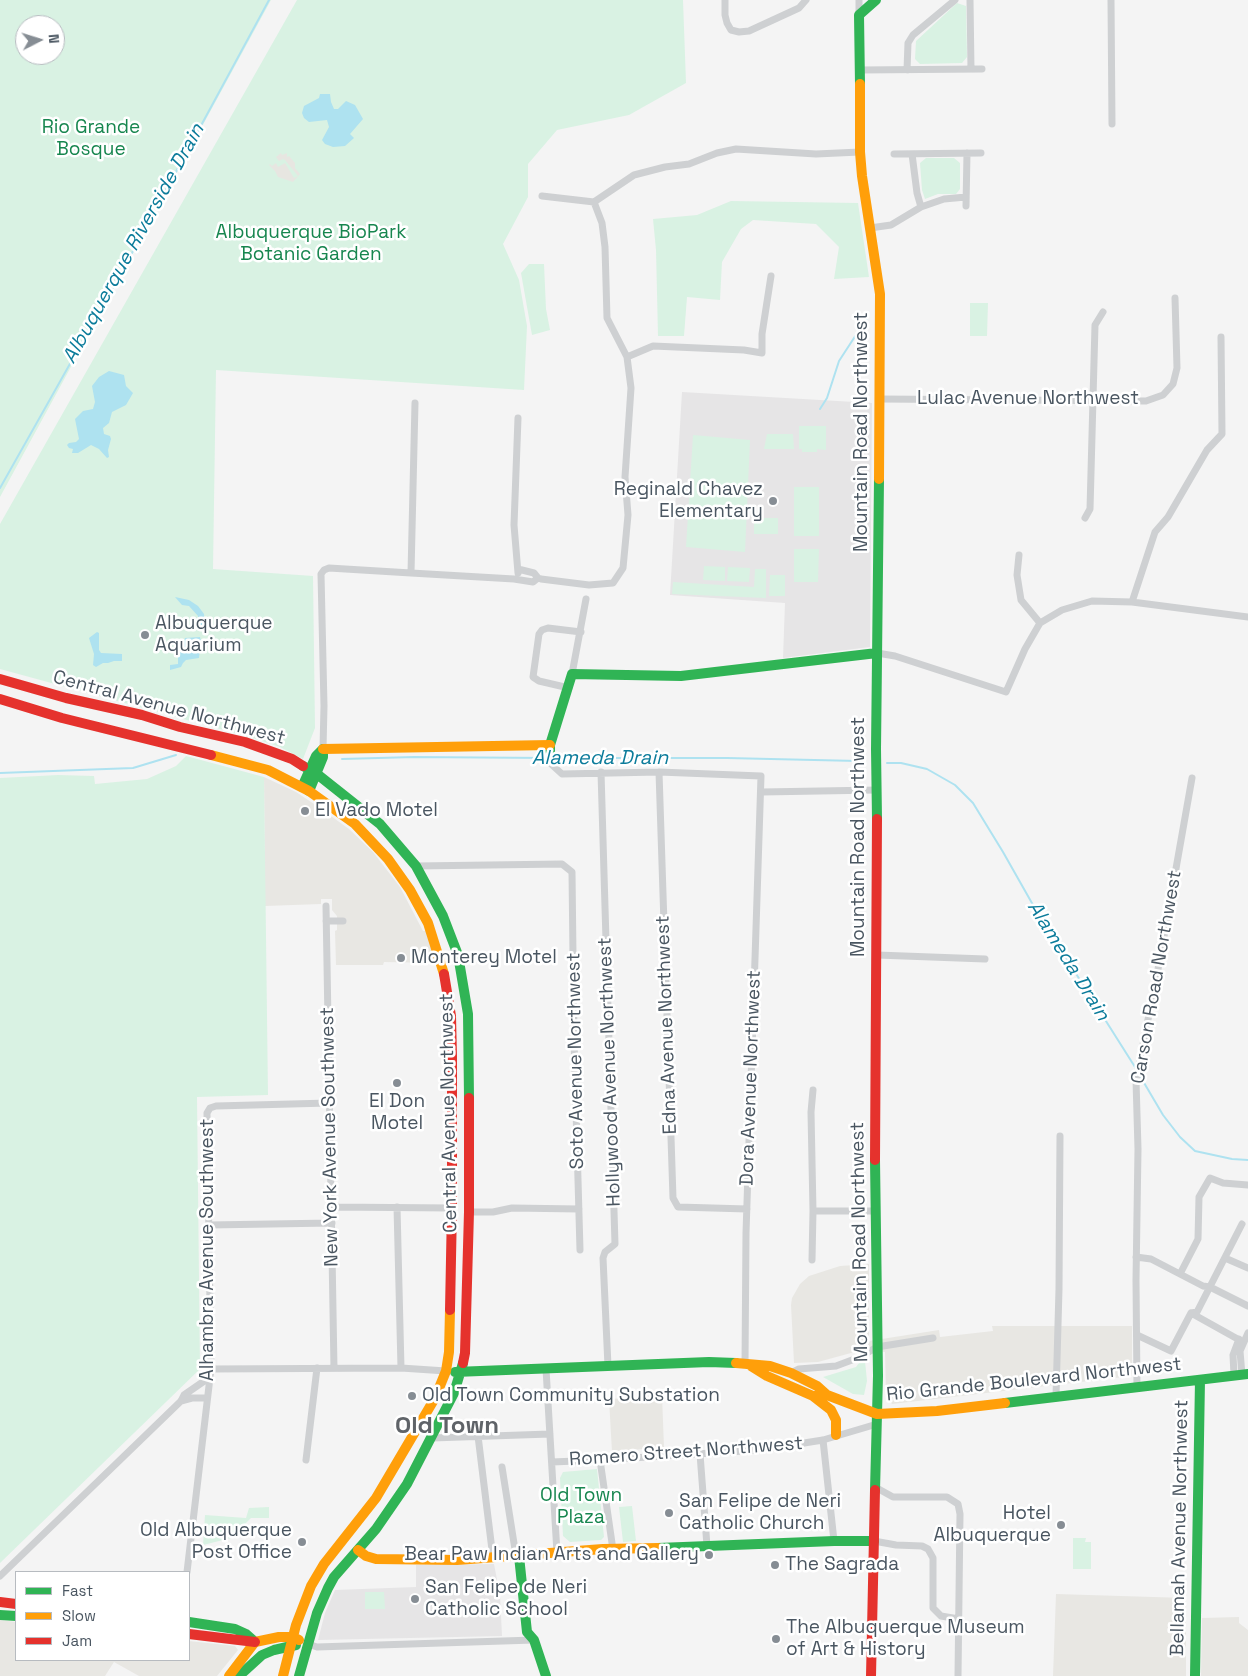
<!DOCTYPE html>
<style>
body{margin:0}
#map{position:relative;width:1248px;height:1676px;overflow:hidden;background:#f4f4f4;font-family:"Space Grotesk",sans-serif}
canvas{display:block}
.legend{position:absolute;left:15px;top:1571px;width:175px;height:90px;box-sizing:border-box;background:#fff;border:1px solid #b7bbc0;margin:0;padding:6px 9px;list-style:none;font-size:15px;color:#4a5661}
.legend li{display:flex;align-items:center;gap:10px;height:25px}
.legend b{width:25px;border:1px solid #b7bbc0}
.north{position:absolute;left:15px;top:15px;width:50px;height:50px;box-sizing:border-box;background:#fff;border:1px solid #b7bbc0;border-radius:50%;rotate:85deg;font-size:14px;font-weight:700;line-height:20px;text-align:center;color:#4a5661}
.north::after{content:'';display:block;margin:auto;width:18px;height:22px;background:#868d94;clip-path:polygon(50% 0,100% 100%,50% 72%,0 100%)}
</style>
<div id="map">
<canvas width="1248" height="1676"></canvas>
<ul class="legend">
<li><b style="height:6px;background:#30b455"></b>Fast</li>
<li><b style="height:6px;background:#ff9f0a"></b>Slow</li>
<li><b style="height:6px;background:#e5322d"></b>Jam</li>
</ul>
<div class="north">N</div>
</div>
<script>
const context = document.querySelector('canvas').getContext('2d');
context.lineJoin = 'round';
function fill(path, color) { context.fillStyle = color; context.fill(path, 'evenodd'); }
const toPath = rows => new Path2D(rows.map(r => 'M' + r).join(''));
function stroke(path, color, width, dash) { context.strokeStyle = color; context.lineWidth = width; context.lineCap = dash ? 'butt' : 'round'; context.setLineDash(dash || []); context.stroke(path); }
function drawText(font, color, halo, rows, align = 'center') {
  context.font = font + ' "Space Grotesk",sans-serif'; context.lineWidth = 5; context.setLineDash([]); context.textBaseline = 'middle'; context.strokeStyle = halo; context.fillStyle = color; for (const [text, x, y, turn = 0] of rows) {
    context.save(); context.translate(x, y); context.rotate((+turn || 0) * Math.PI / 180); context.textAlign = isNaN(turn) ? turn : align; if (halo) context.strokeText(text, 0, 0); context.fillText(text, 0, 0); context.restore();
  }
}
fill(toPath([
 [264,777,296,792,317,806,349,829,373,852,400,887,423,931,426,931,437,963,384,962,383,965,336,965,335,931,337,930,337,916,332,910,332,899,321,899,321,904,265,906],
 [869,1264,869,1341,939,1330,940,1337,993,1331,992,1326,1132,1326,1132,1376,892,1404,886,1395,885,1352,862,1350,818,1362,794,1363,791,1305,792,1298,800,1284,809,1276,840,1266],
 [662,1396,664,1447,612,1452,609,1399],
 [1056,1594,1186,1598,1186,1676,1053,1676],
 [1239,1617,1239,1623,1248,1630,1248,1676,1201,1676,1202,1618],
 [0,1620,16,1622,16,1660,189,1660,189,1641,235,1646,238,1650,217,1676,139,1676,114,1662,105,1676,0,1676]
]), '#e8e7e3');
fill(toPath([
 [682,392,872,403,870,647,783,658,785,603,670,595],
 [494,1564,500,1595,502,1636,318,1640,325,1613,335,1590,416,1587,416,1565]
]), '#e6e5e6');
fill(toPath([
 [0,0,271,0,0,497],
 [25,25,55,25,55,55,25,55],
 [297,0,683,0,686,83,629,115,557,130,528,164,528,197,503,244,519,280,527,326,524,390,216,370,213,569,313,576,315,728,303,759,280,747,253,738,0,669,0,524],
 [957,3,966,6,967,57,962,63,920,64,915,59,916,41],
 [926,158,954,158,960,163,960,189,956,194,938,194,925,199,922,190,920,163],
 [731,201,858,203,869,277,834,279,839,247,816,224,753,220,741,229,722,262,720,300,687,297,684,336,658,336,656,250,653,219,697,215],
 [529,264,544,264,546,309,550,330,532,335,521,273],
 [970,303,988,303,987,336,970,336],
 [799,426,826,426,826,450,817,449,817,452,802,452,802,449,799,449],
 [767,434,793,434,794,449,764,449],
 [693,435,750,440,745,552,686,547],
 [794,487,819,487,819,536,794,536],
 [754,518,778,518,778,534,754,534],
 [794,549,819,549,818,582,794,582],
 [704,566,725,567,725,581,703,580],
 [728,567,750,568,749,582,727,581],
 [755,569,766,569,766,598,672,594,673,582,754,587],
 [770,575,785,575,785,596,769,596],
 [186,756,264,777,268,1095,197,1097,200,1369,0,1563,0,778,58,775,94,776,95,784,147,779,176,766],
 [865,1361,867,1381,864,1395,853,1394,823,1377,856,1367,859,1363],
 [597,1469,604,1537,601,1540,570,1542,563,1536,560,1478,563,1472],
 [632,1506,636,1541,623,1542,619,1507],
 [269,1507,269,1518,251,1518,231,1538,203,1545,205,1515,246,1518,249,1508],
 [1073,1538,1086,1538,1085,1542,1091,1542,1091,1569,1073,1569],
 [365,1592,384,1592,385,1609,365,1609]
]), '#d9f2e3');
fill(toPath([
 [281,153,282,155,287,153,287,157,289,156,295,163,295,168,300,174,293,182,278,177,275,171,269,165,270,164,272,166,276,163,278,167,285,163,294,178,298,176,285,160,283,159,279,161,276,157]
]), '#e7e6e1');
fill(toPath([
 [320,94,330,94,331,102,334,109,338,109,346,101,355,105,363,119,350,134,354,138,345,146,333,147,325,144,322,140,329,127,327,120,309,122,304,118,302,113,304,106,319,98],
 [109,371,124,375,126,386,133,393,126,405,112,412,109,423,103,428,104,434,110,436,111,439,108,450,109,457,107,458,99,449,91,445,78,453,72,453,73,449,69,448,67,445,69,443,76,442,79,439,75,419,83,411,93,409,95,402,92,386,99,377],
 [175,597,189,600,198,606,204,614,205,627,198,625,198,616,189,606,182,605],
 [97,632,99,633,99,650,101,653,122,654,122,661,114,661,108,663,103,663,96,667,93,665,94,654,89,638],
 [200,637,201,642,199,658,186,660,183,663,181,667,170,670,170,665,178,664,178,648,180,647,180,642,184,642,185,638]
]), '#aee2f0');
stroke(toPath([
 [820,409,827,398,839,361,867,318],
 [0,488,120,275,269,0],
 [553,758,727,758,858,761],
 [342,759,414,757,548,758],
 [887,763,901,763,927,769,955,785,973,803,1003,852,1037,912,1135,1067],
 [0,773,133,768,176,755],
 [1140,1076,1163,1115,1180,1137,1195,1151,1232,1159,1248,1160]
]), '#aee2f0', 2);
stroke(toPath([
 [725,0,725,15,727,23,731,30,739,32,749,31,799,8,806,0],
 [859,0,859,15],
 [970,0,971,69],
 [1111,0,1112,124],
 [860,70,982,69],
 [907,70,908,43,913,35,955,0],
 [894,154,981,153],
 [912,154,917,193,921,207],
 [542,196,594,202,634,175,665,167,689,164,717,153,736,149,816,154,860,152],
 [966,206,967,153],
 [870,228,891,225,921,207,944,199,966,197],
 [627,357,653,346,744,350,762,353,762,334,771,276],
 [880,399,1146,401,1163,395,1173,384,1177,368,1175,298],
 [1085,518,1090,509,1095,325,1103,312],
 [1019,555,1017,575,1021,600,1040,623],
 [518,569,534,573,538,578,541,579,589,585,613,583,623,568,628,515,625,477,631,388,627,357,607,318,605,247,602,223,594,202],
 [411,573,415,403],
 [518,573,514,525,518,418],
 [1132,602,1155,532,1168,517,1207,450,1222,434,1221,337],
 [877,653,895,656,1006,692,1025,649,1040,623,1062,610,1092,601,1132,602,1248,617],
 [572,674,586,599],
 [569,688,539,681,533,677,539,634,542,630,548,628,581,632],
 [323,749,324,706,321,574,324,570,329,568,411,573,514,579,533,582,538,578],
 [550,751,551,764,562,774,659,772,761,776,746,1233,745,1364],
 [601,772,615,1244,605,1252,603,1258,608,1366],
 [659,772,673,1198,678,1207,747,1209],
 [762,792,877,790],
 [416,866,562,864,572,872,574,1039,580,1250],
 [326,906,334,1368],
 [326,921,343,921],
 [877,955,985,959],
 [331,1207,452,1208],
 [397,1207,401,1368],
 [813,1211,875,1211],
 [469,1212,493,1212,512,1208,579,1209],
 [209,1225,332,1223],
 [1136,1257,1151,1259,1203,1286,1210,1287,1248,1306],
 [1225,1258,1248,1268],
 [812,1260,813,1211,811,1112,813,1090],
 [1180,1274,1198,1239,1199,1197,1210,1178,1223,1183,1248,1185],
 [1191,1313,1243,1342],
 [1137,1335,1171,1351,1191,1313,1197,1312,1242,1224],
 [211,1369,401,1368,446,1371],
 [546,1369,557,1553],
 [791,1373,799,1369,836,1366,860,1357,877,1347,933,1338],
 [1234,1375,1233,1355,1239,1339],
 [1242,1375,1240,1351,1248,1333],
 [1137,1387,1136,1280,1138,1149,1136,1080,1160,959,1192,778],
 [1056,1396,1059,1289,1060,1136],
 [181,1401,192,1398,207,1398],
 [478,1436,493,1558],
 [432,1438,550,1434],
 [823,1440,834,1541],
 [700,1454,707,1546],
 [306,1460,317,1368],
 [600,1460,613,1550],
 [552,1462,600,1460,760,1450,823,1440,877,1424],
 [502,1467,516,1556],
 [875,1487,893,1497,947,1497,958,1504,960,1514,958,1676],
 [874,1541,896,1545,922,1546,928,1549,933,1558,933,1608,941,1616,959,1619],
 [187,1572,211,1369,207,1113,210,1108,216,1106,329,1103],
 [0,1576,181,1401,184,1395,210,1377],
 [308,1644,317,1647,534,1640]
]), '#ced0d2', 7);
stroke(toPath([
 [860,84,859,15,876,0],
 [550,751,550,745,572,674,681,676,877,653],
 [303,766,317,774,380,824,416,866,443,916,458,955,468,1014,469,1098],
 [302,787,316,756,323,749],
 [309,791,323,757,323,749],
 [877,819,876,749,879,479],
 [875,1160,878,1376,875,1490],
 [455,1372,709,1362,736,1363],
 [1005,1403,1248,1374],
 [658,1548,834,1541,874,1541],
 [519,1556,527,1632,534,1640,546,1676],
 [0,1615,16,1616],
 [189,1622,235,1629,246,1634,255,1642],
 [239,1676,262,1655,274,1650,296,1645],
 [299,1676,317,1613,328,1588,334,1577,376,1529,407,1484,454,1393,463,1363],
 [1195,1676,1200,1380]
]), '#30b455', 10);
stroke(toPath([
 [860,84,860,152,862,176,880,294,879,479],
 [323,749,550,745],
 [211,755,268,770,309,791,355,824,388,859,410,890,428,923,444,974],
 [736,1363,770,1366,791,1373,817,1386,827,1395,877,1414,937,1411,1005,1403],
 [751,1366,767,1376,813,1396,827,1395],
 [813,1396,831,1410,836,1420,836,1435],
 [358,1550,366,1556,376,1559,457,1560,603,1549,658,1548],
 [229,1676,255,1642,279,1637,293,1637,299,1640],
 [283,1676,296,1625,311,1586,324,1564,376,1498,435,1398,446,1371,449,1352,450,1310]
]), '#ff9f0a', 10);
stroke(toPath([
 [0,679,66,698,142,715,180,727,245,742,292,759,303,766],
 [0,699,62,718,211,755],
 [444,974,451,1016,452,1056,452,1208,450,1310],
 [875,1160,877,819],
 [463,1363,465,1353,469,1212,469,1098],
 [0,1602,16,1604],
 [189,1634,255,1642],
 [871,1676,875,1490]
]), '#e5322d', 10);
for (const [x, y, r, color] of [
 [773,501,5,"#868d94"],
 [145,635,5,"#868d94"],
 [305,811,5,"#868d94"],
 [401,958,5,"#868d94"],
 [397,1083,5,"#868d94"],
 [412,1396,5,"#868d94"],
 [669,1513,5,"#868d94"],
 [1061,1525,5,"#868d94"],
 [302,1542,5,"#868d94"],
 [709,1555,5,"#868d94"],
 [775,1565,5,"#868d94"],
 [415,1599,5,"#868d94"],
 [776,1639,5,"#868d94"]
]) { const dot = new Path2D(); dot.arc(x, y, r, 0, 2 * Math.PI); context.fillStyle = color; context.fill(dot); stroke(dot, '#fff', 2); }
drawText('19px', '#17864f', '#fff', [
 ["Rio Grande",91,128],
 ["Bosque",91,150],
 ["Albuquerque BioPark",311,233],
 ["Botanic Garden",311,255],
 ["Old Town",581,1496],
 ["Plaza",581,1518]
]);
drawText('19px', '#4a5661', '#fff', [
 ["Lulac Avenue Northwest",1028,399],
 ["Mountain Road Northwest",862,432,-90],
 ["Central Avenue Northwest",169,708,15],
 ["Mountain Road Northwest",859,837,-90],
 ["Carson Road Northwest",1157,977,-80],
 ["Edna Avenue Northwest",667,1025,-92],
 ["Soto Avenue Northwest",576,1061,-91],
 ["Hollywood Avenue Northwest",610,1072,-92],
 ["Dora Avenue Northwest",751,1078,-88],
 ["Central Avenue Northwest",449,1113,-91],
 ["New York Avenue Southwest",330,1137,-91],
 ["Mountain Road Northwest",860,1242,-91],
 ["Alhambra Avenue Southwest",208,1250,-90],
 ["Rio Grande Boulevard Northwest",1034,1380,-6],
 ["Romero Street Northwest",686,1452,-4],
 ["Bellamah Avenue Northwest",1180,1528,-89]
]);
drawText('19px', '#4a5661', '#fff', [
 ["Reginald Chavez",763,490,"right"],
 ["Elementary",763,512,"right"],
 ["Albuquerque",155,624],
 ["Aquarium",155,646],
 ["El Vado Motel",315,811],
 ["Monterey Motel",411,958],
 ["El Don",397,1102,"center"],
 ["Motel",397,1124,"center"],
 ["Old Town Community Substation",422,1396],
 ["San Felipe de Neri",679,1502],
 ["Catholic Church",679,1524],
 ["Hotel",1051,1514,"right"],
 ["Albuquerque",1051,1536,"right"],
 ["Old Albuquerque",292,1531,"right"],
 ["Post Office",292,1553,"right"],
 ["Bear Paw Indian Arts and Gallery",699,1555,"right"],
 ["The Sagrada",785,1565],
 ["San Felipe de Neri",425,1588],
 ["Catholic School",425,1610],
 ["The Albuquerque Museum",786,1628],
 ["of Art & History",786,1650]
], 'left');
drawText('italic 20px', '#0c7c9b', '#fff', [
 ["Albuquerque Riverside Drain",134,244,-61],
 ["Alameda Drain",600,759],
 ["Alameda Drain",1068,961,58]
]);
drawText('bold 24px', '#5f6368', '#fff', [
 ["Old Town",447,1426]
]);
</script>
